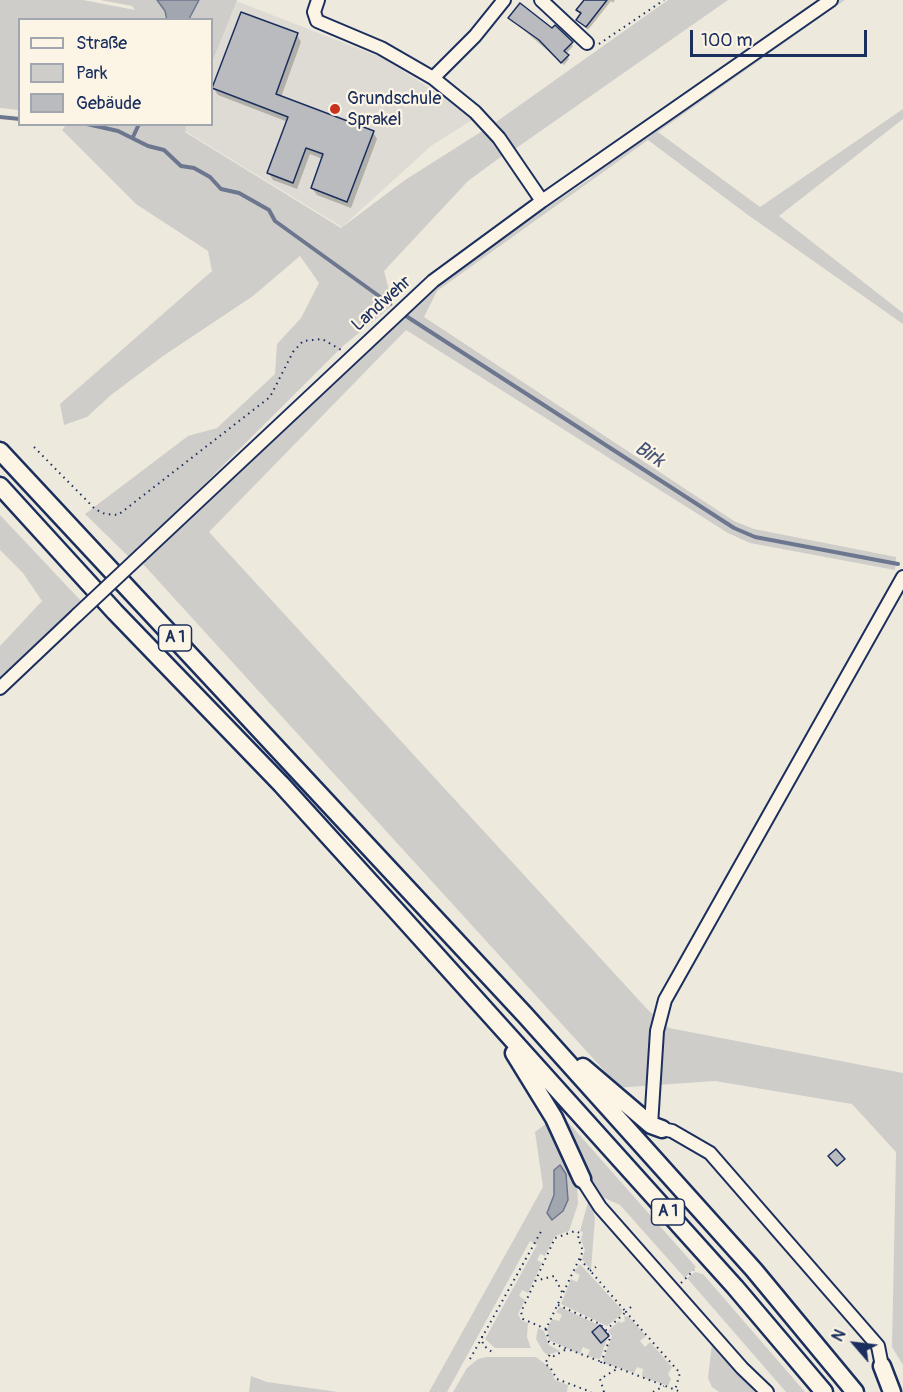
<!DOCTYPE html>
<meta charset="utf-8">
<style>
body{margin:0}
#map{position:relative;width:903px;height:1392px;overflow:hidden;background:#eee9dd;font-family:Pangolin,sans-serif}
canvas{display:block}
.legend{position:absolute;left:18px;top:18px;width:195px;height:108px;box-sizing:border-box;background:#fcf5e5;border:2px solid #a2a6af;margin:0;padding:8px 10px;list-style:none;font-size:18px;color:#1b2f5e}
.legend li{display:flex;align-items:center;gap:12px;height:30px}
.legend b{width:30px;border:2px solid #a2a6af}
.north{position:absolute;left:825px;top:1314px;width:60px;height:60px;-webkit-text-stroke:4px #fcf5e5;paint-order:stroke;rotate:298deg;font-size:16px;font-weight:700;line-height:24px;text-align:center;color:#1b2f5e}
.north::after{content:'';display:block;margin:auto;width:21px;height:27px;background:#1b2f5e;clip-path:polygon(50% 0,100% 100%,50% 72%,0 100%)}
.scale{position:absolute;left:690px;top:30px;width:177px;height:27px;box-sizing:border-box;border:3px solid #1b2f5e;border-top:0;padding-left:8px;font-size:18px;line-height:21px;white-space:nowrap;color:#1b2f5e;-webkit-text-stroke:4px #fcf5e5;paint-order:stroke}
</style>
<div id="map">
<canvas width="903" height="1392"></canvas>
<ul class="legend">
<li><b style="height:8px;background:#fcf5e5"></b>Straße</li>
<li><b style="height:16px;background:#cfcdca"></b>Park</li>
<li><b style="height:16px;background:#babbbe"></b>Gebäude</li>
</ul>
<div class="north">N</div>
<div class="scale">100 m</div>
</div>
<script>
const context = document.querySelector('canvas').getContext('2d');
context.lineJoin = 'round';
function fill(path, color) { context.fillStyle = color; context.fill(path, 'evenodd'); }
const toPath = rows => new Path2D(rows.map(r => 'M' + r).join(''));
function stroke(path, color, width, dash) { context.strokeStyle = color; context.lineWidth = width; context.lineCap = dash ? 'butt' : 'round'; context.setLineDash(dash || []); context.stroke(path); }
function drawText(font, color, halo, rows, align = 'center') {
  context.font = font + ' Pangolin,sans-serif'; context.lineWidth = 4.5; context.setLineDash([]); context.textBaseline = 'middle'; context.strokeStyle = halo; context.fillStyle = color; for (const [text, x, y, turn = 0] of rows) {
    context.save(); context.translate(x, y); context.rotate((+turn || 0) * Math.PI / 180); context.textAlign = isNaN(turn) ? turn : align; if (halo) context.strokeText(text, 0, 0); context.fillText(text, 0, 0); context.restore();
  }
}
fill(toPath([
 [236,1,383,58,445,98,472,120,431,146,342,227,185,131,188,125,212,124,212,64]
]), '#dedbd4');
fill(toPath([
 [0,0,83,0,135,10,132,6,100,0,157,0,165,11,167,19,20,20,19,110,0,108],
 [199,0,237,0,212,63,212,20,189,20],
 [668,0,728,0,515,149,496,122],
 [837,0,845,0,658,132,760,207,903,109,903,119,779,216,903,313,903,324,748,215,648,140,437,291,424,317,734,521,754,529,896,557,895,570,750,543,728,533,406,330,209,532,648,1010,669,1028,903,1073,903,1365,892,1347,896,1152,852,1104,715,1081,614,1088,610,1077,143,564,153,550,425,293,527,215,537,214,591,178,594,171],
 [66,125,187,125,185,132,341,228,405,180,484,130,502,156,468,181,384,271,393,305,343,346,130,558,85,514,188,436,217,428,275,374,277,344,301,318,319,283,300,256,253,296,163,356,111,395,87,417,64,425,60,404,212,271,208,251,136,204,62,130],
 [0,515,82,602,0,677,0,646,42,601,23,573,0,550],
 [560,1113,696,1267,685,1278,620,1205,598,1195,593,1189],
 [551,1120,577,1184,578,1204,569,1231,555,1236,545,1256,540,1254,537,1260,542,1263,528,1293,522,1290,519,1296,525,1300,518,1314,521,1320,528,1323,527,1337,531,1348,495,1348,485,1339,537,1245,530,1241,447,1392,429,1392,543,1187,535,1132],
 [588,1202,592,1206,595,1218,591,1270,582,1259,585,1250,581,1240,583,1232,580,1231],
 [580,1264,622,1310,622,1314,607,1326,561,1304,571,1279,577,1282,580,1275,574,1272],
 [695,1272,703,1274,805,1392,786,1392,687,1278],
 [560,1307,599,1325,592,1333,601,1343,608,1336,600,1359,587,1356,590,1350,583,1347,580,1354,549,1340,547,1329,552,1319,559,1321,562,1315,556,1312],
 [624,1316,629,1317,646,1336,640,1341,645,1347,650,1342,672,1367,668,1374,671,1379,668,1386,642,1377,643,1369,637,1367,634,1373,604,1363,603,1360,612,1336,608,1331,619,1321,621,1323,625,1321],
 [538,1328,544,1331,549,1345,560,1351,547,1355,543,1351,536,1339],
 [712,1344,743,1377,760,1392,719,1392,712,1387,708,1378],
 [487,1357,536,1357,549,1367,555,1380,568,1385,567,1392,453,1392,467,1368,478,1359],
 [251,1376,267,1382,338,1392,249,1392]
]), '#cfcdca');
const water = toPath([
 [157,0,199,0,189,19,167,20,165,11,157,0],
 [560,1165,566,1174,568,1200,563,1211,552,1220,547,1213,554,1195,554,1170,560,1165]
]);
fill(water, '#a2a7af');
stroke(water, '#6c778f', 1.5);
fill(toPath([
 [586,0,615,0,613,3,611,1,588,30,578,20,582,15,578,10],
 [510,18,571,43,573,46,566,54,569,59,564,65],
 [297,35,301,42,281,97,373,132,377,139,351,208,317,195,312,188,323,159,310,154,297,189,273,180,269,173,288,122,218,95,213,88]
]), '#0003');
stroke(toPath([
 [0,117,20,119],
 [87,124,118,131,148,146,164,150,181,166,194,168,210,177,221,189,239,193,269,210,275,221,390,304],
 [133,137,139,124],
 [406,316,734,528,755,537,898,564]
]), '#6c778f', 4);
const building = toPath([
 [584,0,607,0,586,27,576,20,581,13,576,10,584,0],
 [520,3,552,28,555,25,573,42,564,51,569,55,561,63,539,40,508,18,520,3],
 [241,12,298,33,276,94,374,131,347,202,311,188,323,154,306,148,293,183,267,173,288,117,212,88,241,12],
 [836,1149,845,1159,837,1166,828,1156,836,1149],
 [600,1325,609,1336,601,1343,592,1332,600,1325]
]);
fill(building, '#babbbe');
stroke(building, '#1b2f5e', 1.5);
const minor = toPath([
 [318,0,314,12,317,21,381,48,433,78],
 [504,0,475,36,433,78,475,112,499,138,542,201],
 [541,0,587,43],
 [141,555,433,281,542,201,831,0],
 [0,688,77,615],
 [651,1125,657,1031,665,1000,903,577],
 [662,1129,672,1131,710,1153,878,1346,882,1366],
 [582,1179,600,1207,742,1368,767,1392]
]);
const highway = toPath([
 [0,451,525,1015,754,1270,855,1392],
 [0,486,115,612,281,784,401,916,735,1287,824,1392],
 [514,1053,554,1118,582,1179],
 [583,1067,651,1125,662,1129],
 [882,1366,892,1392]
]);
stroke(minor, '#1b2f5e', 16);
stroke(highway, '#1b2f5e', 21);
stroke(toPath([
 [599,44,664,0],
 [34,447,95,509,105,514,118,515,270,397,293,352,303,341,322,339,343,351],
 [590,1271,596,1267],
 [535,1281,554,1276,563,1294],
 [681,1283,694,1270],
 [558,1305,600,1324,606,1330,626,1312,580,1259],
 [631,1307,626,1312,680,1373,675,1390],
 [546,1329,523,1319,521,1312,555,1238,575,1231,580,1233,578,1238,583,1251,546,1329,549,1342,681,1392],
 [482,1336,483,1345,492,1352],
 [565,1350,554,1356,550,1354,545,1364,550,1367,557,1379,591,1392],
 [470,1359,543,1228],
 [601,1363,610,1338,606,1330],
 [604,1392,600,1379,617,1369],
 [653,1392,664,1386]
]), '#1b2f5e', 2, [1.5, 4.5]);
stroke(minor, '#fcf5e5', 12);
stroke(highway, '#fcf5e5', 16);
const minorBridge = toPath([
 [77,615,141,555]
]);
stroke(minorBridge, '#1b2f5e', 16, []);
stroke(minorBridge, '#fcf5e5', 12);
for (const [x, y, r, color] of [
 [335,109,6,"#c8321e"]
]) { const dot = new Path2D(); dot.arc(x, y, r, 0, 2 * Math.PI); context.fillStyle = color; context.fill(dot); stroke(dot, '#fcf5e5', 2); }
for (const [x, y, w] of [
 [175,638,33],
 [668,1212,33]
]) { const box = new Path2D(); box.roundRect(x - w / 2, y - 13, w, 26, 4.5); context.fillStyle = '#fcf5e5'; context.fill(box); stroke(box, '#1b2f5e', 1.5); }
drawText('bold 16px', '#1b2f5e', null, [
 ["A 1",175,638],
 ["A 1",668,1212]
]);
drawText('18px', '#1b2f5e', '#fcf5e5', [
 ["Grundschule",347,99],
 ["Sprakel",347,120]
], 'left');
drawText('18px', '#1b2f5e', '#fcf5e5', [
 ["Landwehr",382,304,-42]
]);
drawText('italic 20px', '#445376', '#fcf5e5', [
 ["Birk",649,455,33]
]);
</script>
